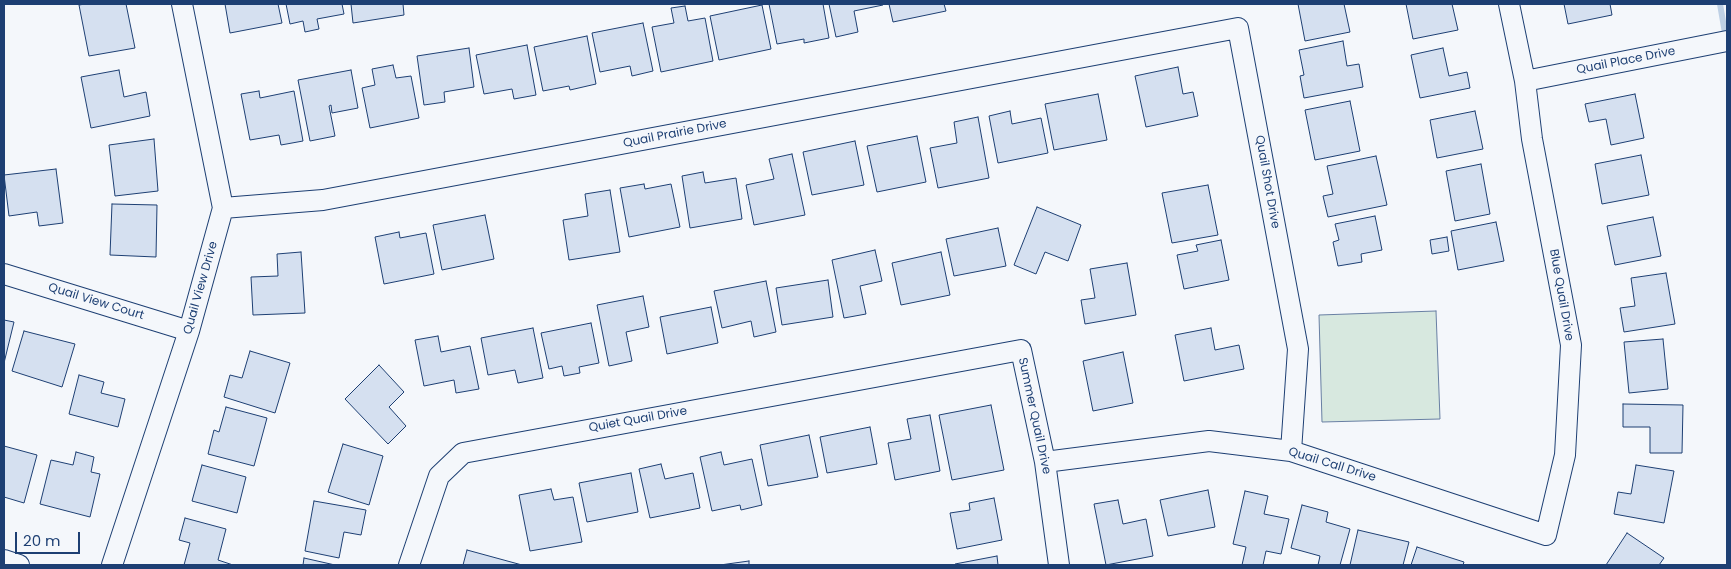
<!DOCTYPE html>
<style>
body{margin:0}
#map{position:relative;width:1731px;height:569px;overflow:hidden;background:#f4f7fb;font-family:Poppins,sans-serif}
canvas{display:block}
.frame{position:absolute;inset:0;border:5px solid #1d3f73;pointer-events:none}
.scale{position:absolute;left:15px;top:532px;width:65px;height:22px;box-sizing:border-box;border:2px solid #1d3f73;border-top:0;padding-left:6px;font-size:15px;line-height:18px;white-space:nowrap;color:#1d3f73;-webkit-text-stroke:4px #f4f7fb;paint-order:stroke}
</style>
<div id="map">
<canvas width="1731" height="569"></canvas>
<div class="frame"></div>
<div class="scale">20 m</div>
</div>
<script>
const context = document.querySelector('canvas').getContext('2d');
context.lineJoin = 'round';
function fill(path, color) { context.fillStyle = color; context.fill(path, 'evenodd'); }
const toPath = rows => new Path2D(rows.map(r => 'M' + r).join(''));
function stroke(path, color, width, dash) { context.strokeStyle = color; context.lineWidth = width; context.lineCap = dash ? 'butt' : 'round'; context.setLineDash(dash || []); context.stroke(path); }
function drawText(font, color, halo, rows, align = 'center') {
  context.font = font + ' Poppins,sans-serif'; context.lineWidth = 4; context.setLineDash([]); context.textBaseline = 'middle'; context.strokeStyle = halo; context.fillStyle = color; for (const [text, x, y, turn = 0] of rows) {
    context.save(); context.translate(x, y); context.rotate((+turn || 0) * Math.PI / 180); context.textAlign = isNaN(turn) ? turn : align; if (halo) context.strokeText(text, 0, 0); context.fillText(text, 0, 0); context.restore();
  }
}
const green = toPath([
 [1436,311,1440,419,1322,422,1319,315,1436,311]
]);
fill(green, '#d7e8df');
stroke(green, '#687fa3', 1);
stroke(toPath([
 [1720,4,1726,39]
]), '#bed0e5', 6);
const building = toPath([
 [85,4,126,4,135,48,89,56,79,5,85,4],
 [225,4,278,4,282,23,230,33,225,4],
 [286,4,342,4,344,14,317,19,319,29,305,32,303,21,290,24,286,4],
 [351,4,403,4,404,15,353,23,351,4],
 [769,4,823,4,829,38,804,43,804,39,777,44,769,4],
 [829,4,883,4,883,5,854,11,858,32,836,37,829,4],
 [889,4,944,4,946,11,893,22,889,4],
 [1298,4,1344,4,1350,32,1305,41,1298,4],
 [1406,4,1452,4,1458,30,1413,39,1406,4],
 [1564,4,1610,4,1612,15,1568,24,1564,4],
 [762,5,771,49,719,60,710,16,762,5],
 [685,6,688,21,705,18,713,61,661,72,652,27,674,23,671,8,685,6],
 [643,23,653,71,632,76,630,66,600,72,592,33,643,23],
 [587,36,596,84,570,90,569,86,543,91,534,47,587,36],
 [1343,41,1347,66,1359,64,1363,87,1304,98,1300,76,1304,75,1299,50,1343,41],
 [527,45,536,95,514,99,512,89,484,94,476,55,527,45],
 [469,48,474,87,444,92,445,102,424,105,417,56,469,48],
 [1443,48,1449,76,1467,72,1470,88,1420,98,1411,55,1443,48],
 [393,65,396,78,411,76,419,118,370,128,362,88,375,85,372,69,393,65],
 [1178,67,1183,94,1193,92,1198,116,1146,127,1135,76,1178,67],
 [119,70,124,97,146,92,150,116,91,128,81,77,119,70],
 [351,70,358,108,332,113,331,105,329,106,335,136,310,141,298,80,351,70],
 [259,91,260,98,294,91,303,141,281,145,279,135,250,140,241,94,259,91],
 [1098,94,1107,140,1054,150,1045,104,1098,94],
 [1635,94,1644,138,1611,145,1606,119,1589,122,1585,104,1635,94],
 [1350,101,1360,151,1315,160,1305,110,1350,101],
 [1010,111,1012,124,1041,118,1048,153,998,163,989,116,1010,111],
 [1475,111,1483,149,1437,158,1430,120,1475,111],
 [978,117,989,178,938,188,930,148,957,143,954,122,978,117],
 [917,136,926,182,877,192,867,146,917,136],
 [154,139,158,191,115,196,109,145,154,139],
 [855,141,864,185,812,195,803,152,855,141],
 [792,154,805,215,754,225,746,185,774,179,769,159,792,154],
 [1641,155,1649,195,1602,204,1595,164,1641,155],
 [1376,156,1387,205,1328,217,1323,196,1333,194,1327,166,1376,156],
 [1481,164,1490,214,1455,221,1446,171,1481,164],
 [56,169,63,223,39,226,37,212,9,216,4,175,56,169],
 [703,172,705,183,736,178,742,219,690,228,682,176,703,172],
 [644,184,645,189,671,184,680,227,629,237,620,188,644,184],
 [1208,185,1218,235,1172,243,1162,193,1208,185],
 [610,190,620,252,569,260,563,220,588,216,585,194,610,190],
 [112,204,157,205,156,257,110,255,112,204],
 [1037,207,1081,225,1068,261,1045,252,1036,274,1014,265,1037,207],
 [485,215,494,259,442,270,433,225,485,215],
 [1375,216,1382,250,1361,254,1362,262,1338,266,1333,242,1339,240,1335,224,1375,216],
 [1653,217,1661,256,1615,265,1607,226,1653,217],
 [1496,222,1504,261,1458,270,1451,231,1496,222],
 [998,228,1006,266,954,276,946,239,998,228],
 [399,232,400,238,426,233,434,274,384,284,375,237,399,232],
 [1447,237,1449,251,1432,254,1430,240,1447,237],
 [1221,240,1229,280,1184,289,1177,255,1198,251,1196,245,1221,240],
 [875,250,882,281,860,286,866,314,844,318,832,260,875,250],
 [301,252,305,313,253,315,251,277,278,276,277,254,301,252],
 [941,252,950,295,901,305,892,263,941,252],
 [1127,263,1136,315,1085,324,1081,300,1095,298,1090,269,1127,263],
 [1666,273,1675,324,1624,332,1620,308,1635,306,1631,278,1666,273],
 [828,280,833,317,782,325,776,288,828,280],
 [766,281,776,332,754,337,751,321,722,328,714,291,766,281],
 [643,296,649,327,626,332,632,361,609,366,597,305,643,296],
 [711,307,718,343,667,354,660,317,711,307],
 [4,320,14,322,4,363,4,320],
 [591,323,599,363,579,367,580,373,564,376,562,366,549,369,541,333,591,323],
 [533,328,543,378,518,383,515,370,488,375,481,338,533,328],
 [1211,328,1215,350,1239,345,1244,369,1184,381,1175,335,1211,328],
 [24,331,75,344,62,387,12,371,24,331],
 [438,336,441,352,470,346,479,389,456,393,454,380,424,386,415,340,438,336],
 [1663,339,1668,389,1629,393,1624,342,1663,339],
 [250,351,290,363,275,413,224,397,230,375,242,378,250,351],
 [1123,352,1133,403,1093,411,1083,361,1123,352],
 [379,365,404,392,389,407,406,426,388,444,345,399,379,365],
 [79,375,104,382,101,393,125,399,118,427,69,414,79,375],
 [1623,404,1683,405,1682,453,1650,453,1650,427,1623,427,1623,404],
 [991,405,1004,470,952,480,939,415,991,405],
 [226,407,267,418,254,466,208,454,214,430,219,432,226,407],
 [930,415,940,471,895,480,888,443,911,439,907,419,930,415],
 [870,427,877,464,827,473,820,437,870,427],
 [809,435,818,477,768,486,760,445,809,435],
 [343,444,383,456,369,505,328,492,343,444],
 [4,446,37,455,24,503,4,497,4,446],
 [76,452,94,457,91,472,100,474,90,517,40,504,51,460,73,465,76,452],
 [721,452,724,465,752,459,762,505,741,510,740,505,712,511,700,457,721,452],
 [661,464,665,479,693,473,700,508,650,518,639,469,661,464],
 [202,465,246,477,237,513,192,501,202,465],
 [1636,465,1674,471,1664,523,1614,514,1618,492,1631,494,1636,465],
 [631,473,638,512,587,522,579,483,631,473],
 [551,489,554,500,573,497,582,542,530,551,519,495,551,489],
 [1208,490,1215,527,1168,536,1160,500,1208,490],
 [1245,491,1268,496,1264,514,1289,519,1281,554,1266,551,1263,565,1242,565,1246,547,1233,544,1245,491],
 [994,498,1002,540,957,549,950,513,970,510,969,503,994,498],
 [1118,500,1123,524,1146,519,1153,556,1106,565,1094,504,1118,500],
 [314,501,366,510,361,535,344,532,339,558,305,551,314,501],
 [1302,505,1328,512,1326,522,1350,529,1340,565,1318,565,1320,556,1291,548,1302,505],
 [185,518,226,529,218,560,233,565,184,565,190,543,179,540,185,518],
 [1358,530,1409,542,1403,565,1350,565,1358,530],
 [1627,533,1664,558,1659,565,1606,565,1627,533],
 [1417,547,1464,562,1463,565,1411,565,1417,547],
 [467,550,522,565,463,565,467,550],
 [997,556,998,565,955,565,955,564,997,556],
 [304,558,335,565,303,565,304,558],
 [749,561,749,565,720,565,749,561]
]);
fill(building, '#d5e0f0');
stroke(building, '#1d3f73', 1);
const street = toPath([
 [1525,81,1727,41],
 [223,208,323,200,1238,28,1298,349,1291,451],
 [4,274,189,331],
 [1045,462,1209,441,1291,451,1546,535,1565,455,1571,345,1532,139,1525,81,1509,4],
 [4,560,19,565],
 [112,565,189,331,223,208,182,4],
 [409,565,439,476,463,453,1021,350,1045,462,1059,565]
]);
stroke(street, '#1d3f73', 22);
stroke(street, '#f4f7fb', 20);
drawText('12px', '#1d3f73', '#f4f7fb', [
 ["Quail Place Drive",1626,61,-11],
 ["Quail Prairie Drive",675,134,-11],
 ["Quail Shot Drive",1267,182,80],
 ["Quail View Drive",201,288,-74],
 ["Blue Quail Drive",1561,295,80],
 ["Quail View Court",96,302,17],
 ["Summer Quail Drive",1034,416,78],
 ["Quiet Quail Drive",638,420,-10],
 ["Quail Call Drive",1332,465,17]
]);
</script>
